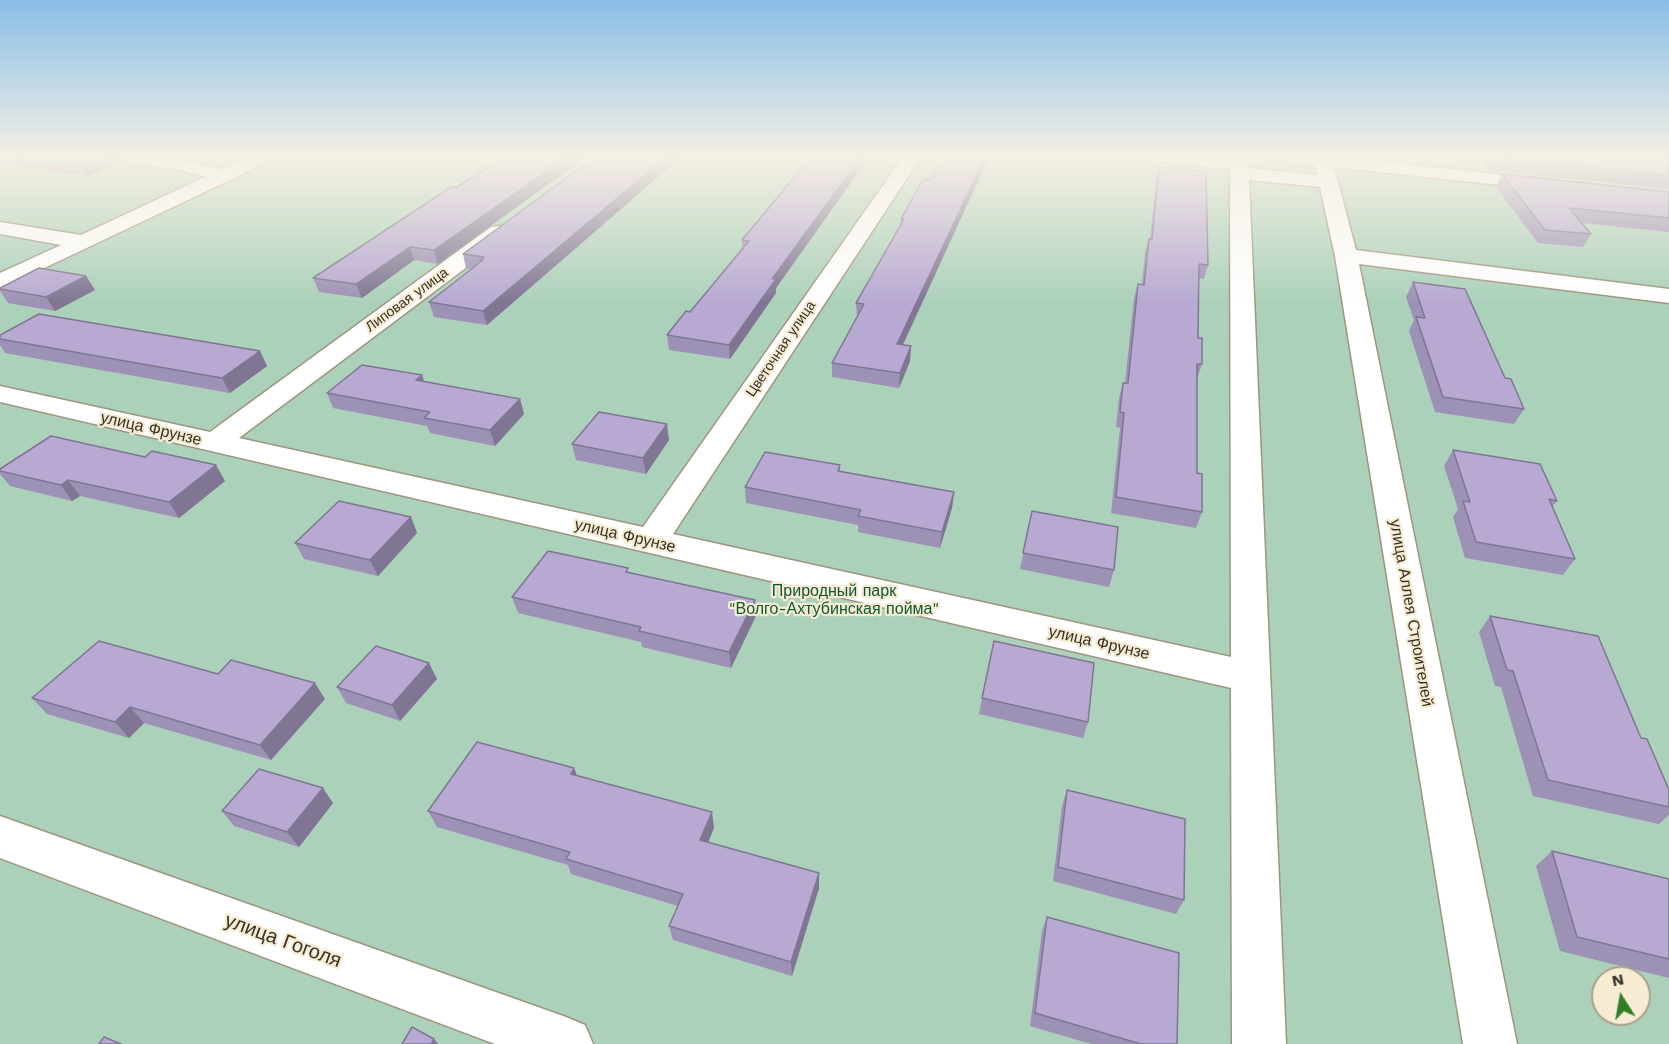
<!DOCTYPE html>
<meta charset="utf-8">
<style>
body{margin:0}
#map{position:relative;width:1669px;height:1044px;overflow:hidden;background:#e9dec5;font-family:"Work Sans",sans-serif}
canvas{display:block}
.north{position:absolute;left:1591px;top:966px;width:60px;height:60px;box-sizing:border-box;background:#f7ebd2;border:2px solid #aaa18e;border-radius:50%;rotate:349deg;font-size:16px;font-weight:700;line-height:24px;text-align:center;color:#373229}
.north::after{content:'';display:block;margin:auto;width:21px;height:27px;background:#337f27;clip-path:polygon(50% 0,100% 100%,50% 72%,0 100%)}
</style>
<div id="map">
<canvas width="1669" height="1044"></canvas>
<div class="north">N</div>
</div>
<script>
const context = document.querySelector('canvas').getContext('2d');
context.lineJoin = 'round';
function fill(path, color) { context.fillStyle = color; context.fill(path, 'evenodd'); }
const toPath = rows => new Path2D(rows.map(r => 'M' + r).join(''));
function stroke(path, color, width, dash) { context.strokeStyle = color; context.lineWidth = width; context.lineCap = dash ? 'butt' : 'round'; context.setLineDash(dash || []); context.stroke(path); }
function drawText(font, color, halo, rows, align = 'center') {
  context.font = font + ' "Work Sans",sans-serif'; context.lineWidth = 4.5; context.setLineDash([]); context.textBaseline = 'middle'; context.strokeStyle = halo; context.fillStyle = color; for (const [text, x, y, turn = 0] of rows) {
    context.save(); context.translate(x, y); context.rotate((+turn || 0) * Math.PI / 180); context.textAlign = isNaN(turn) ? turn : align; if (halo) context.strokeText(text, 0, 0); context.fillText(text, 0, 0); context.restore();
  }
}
fill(toPath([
 [0,157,1669,157,1669,1044,0,1044],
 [1603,978,1639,978,1639,1014,1603,1014]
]), '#abd1ba');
const minor = toPath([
 [120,157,166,157,221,169,248,157,271,157,269,161,230,180,0,289,0,273,61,245,0,234,0,222,81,235,205,177,178,169,129,163,120,157],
 [903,157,921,157,673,534,1231,657,1230,169,1169,163,1162,161,1160,157,1239,158,1246,160,1249,168,1317,175,1315,165,1290,163,1281,157,1339,157,1552,180,1555,184,1552,188,1545,190,1334,167,1356,250,1669,289,1669,303,1359,264,1517,1044,1463,1044,1335,256,1320,187,1249,180,1286,1044,1232,1044,1231,688,0,402,0,386,210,432,491,227,499,226,507,227,510,232,507,237,239,438,643,527,903,157],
 [0,816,566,1017,585,1025,593,1044,495,1044,0,858,0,816]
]);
stroke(minor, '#9f947d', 3);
fill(minor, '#fff');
fill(toPath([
 [0,157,121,161,87,176,0,164],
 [595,157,681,157,487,325,434,317,429,302,472,269,466,268,463,254],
 [811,157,869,157,776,288,776,293,730,359,669,350,667,335,690,312,742,248,742,240],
 [942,157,989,157,903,345,911,346,910,361,899,388,832,377,832,363,857,317,856,303,900,226,901,219,930,180],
 [1481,157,1669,157,1669,189,1488,170],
 [1159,167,1208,265,1204,279,1199,278,1198,338,1202,364,1197,379,1197,473,1202,512,1196,528,1111,513,1120,428,1116,427,1119,398,1123,383,1125,383,1134,298,1138,284,1142,284,1145,252,1149,239,1150,239,1156,179],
 [1502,174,1669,192,1669,232,1582,223,1591,234,1583,247,1538,243,1496,187],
 [451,187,438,264,414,260,362,298,319,292,313,278],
 [86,276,95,290,55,311,8,303,0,291,0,288],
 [1413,282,1505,378,1524,409,1514,424,1435,412,1409,331,1414,320,1406,297],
 [0,335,260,351,267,366,230,393,5,353,0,345],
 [422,375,424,382,520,399,524,414,495,446,430,433,427,426,333,408,327,393],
 [669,440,646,474,576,460,572,444],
 [1453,450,1557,501,1552,507,1575,559,1563,575,1465,558,1453,517,1458,509,1444,466],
 [840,465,840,471,954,492,952,508,940,548,858,532,858,525,746,503,745,487],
 [0,469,225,481,179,518,80,496,72,501,10,486,0,474],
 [1032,511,1114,570,1109,587,1020,569],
 [411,517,417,533,378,576,304,559,295,543],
 [629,573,755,600,756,616,731,668,642,647,641,642,518,613,512,597],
 [1490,616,1641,738,1669,790,1669,815,1659,824,1533,796,1501,687,1495,686,1479,632],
 [218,674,325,699,271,760,144,723,129,738,47,714,32,698],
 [437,679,400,721,346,703,337,687],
 [982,698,1088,722,1083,738,979,714],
 [574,768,577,776,714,828,708,842,819,888,792,976,673,940,669,926,678,906,571,874,568,865,437,827,428,811],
 [1067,790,1184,900,1176,914,1053,881,1062,806],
 [333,803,299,847,234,826,222,811],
 [1552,851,1669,879,1669,978,1560,951,1536,866],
 [1047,917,1177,1044,1091,1044,1030,1026,1042,931]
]), '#9d91b5');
fill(toPath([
 [109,157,119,157,121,161,87,176,83,168],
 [567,157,586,157,438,264,434,250],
 [666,157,681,157,487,325,483,311],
 [861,157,869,157,776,288,776,293,730,359,729,345,772,279],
 [985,157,989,157,896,359,897,344],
 [410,247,414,260,362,298,356,284],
 [86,276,95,290,55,311,46,297],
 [911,346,910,361,899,388,900,373],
 [260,351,267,366,230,393,222,378],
 [422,375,427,391,416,380],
 [520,399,524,414,495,446,490,430],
 [667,424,669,440,646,474,643,458],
 [216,465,225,481,179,518,169,502],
 [68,480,80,496,72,501,61,485],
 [954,492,952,508,940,548,942,532],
 [411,517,417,533,378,576,370,560],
 [755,600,756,616,731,668,729,652],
 [429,663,437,679,400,721,392,705],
 [315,683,325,699,271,760,260,745],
 [130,707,144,723,129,738,115,722],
 [574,768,580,783,571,774],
 [323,788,333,803,299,847,287,832],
 [712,812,714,828,703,855,700,840],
 [819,873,819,888,792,976,791,962],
 [434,1039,438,1044,431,1044]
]), '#807693');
const building = toPath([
 [0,157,109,157,83,168,0,157],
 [504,157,567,157,434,250,410,247,356,284,313,278,451,187,457,187,504,157],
 [595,157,666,157,483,311,429,302,483,260,481,260,484,257,463,254,595,157],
 [811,157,861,157,772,279,776,279,729,345,667,335,686,311,690,312,749,241,742,240,811,157],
 [942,157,985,157,897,344,911,346,900,373,832,363,864,304,856,303,904,219,901,219,923,179,930,180,942,157],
 [1493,157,1669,157,1669,176,1493,158,1493,157],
 [1159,167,1206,172,1208,265,1199,264,1198,338,1202,338,1202,364,1197,364,1197,473,1202,474,1202,512,1116,497,1124,413,1120,412,1123,383,1128,383,1138,284,1144,285,1149,239,1152,239,1159,167],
 [1502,174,1669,192,1669,218,1569,208,1591,234,1545,230,1502,174],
 [39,268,86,276,46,297,0,289,0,288,39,268],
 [1413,282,1465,289,1505,378,1511,379,1524,409,1443,397,1416,317,1425,318,1413,282],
 [39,314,260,351,222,378,0,339,0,335,39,314],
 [362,365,422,375,416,380,520,399,490,430,424,418,430,412,327,393,362,365],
 [599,412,667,424,643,458,572,444,599,412],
 [51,436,145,457,152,451,216,465,169,502,68,480,61,485,0,471,0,469,51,436],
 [1453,450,1540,464,1557,501,1549,499,1575,559,1476,542,1463,501,1470,502,1453,450],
 [765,452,840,465,838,471,954,492,942,532,858,516,861,510,745,487,765,452],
 [339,501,411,517,370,560,295,543,339,501],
 [1032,511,1118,527,1114,570,1023,553,1032,511],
 [548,551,628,568,626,572,755,600,729,652,639,631,641,627,512,597,548,551],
 [1490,616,1598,636,1641,738,1647,739,1669,790,1669,807,1548,780,1513,671,1507,670,1490,616],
 [99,641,218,674,231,660,315,683,260,745,130,707,115,722,32,698,99,641],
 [994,641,1094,663,1088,722,982,698,994,641],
 [376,646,429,663,392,705,337,687,376,646],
 [477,742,574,768,571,774,712,812,700,840,819,873,791,962,669,926,683,894,566,859,570,852,428,811,477,742],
 [259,769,323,788,287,832,222,811,259,769],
 [1067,790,1185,819,1184,900,1058,867,1067,790],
 [1552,851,1669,879,1669,959,1577,937,1552,851],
 [1047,917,1179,953,1177,1044,1141,1044,1035,1013,1047,917],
 [412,1027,434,1039,431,1044,402,1044,412,1027],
 [104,1037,121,1044,99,1044,104,1037]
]);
fill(building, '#b7a9d2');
stroke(building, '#807693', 1.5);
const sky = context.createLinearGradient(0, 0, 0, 303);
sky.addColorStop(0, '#89bee6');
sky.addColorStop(0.52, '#f5f0e5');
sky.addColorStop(1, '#f5f0e500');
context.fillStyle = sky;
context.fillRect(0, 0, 1669, 303);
drawText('14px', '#373229', '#f7ebd2', [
 ["Липовая улица",407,300,-36],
 ["Цветочная улица",781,349,-56]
]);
drawText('16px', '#373229', '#f7ebd2', [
 ["улица Фрунзе",151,429,13],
 ["улица Фрунзе",625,536,13],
 ["улица Аллея Строителей",1411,613,80],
 ["улица Фрунзе",1099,643,13]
]);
drawText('16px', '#0c5937', '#f7ebd2', [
 ["Природный парк",834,591],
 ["\"Волго-Ахтубинская пойма\"",834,609]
]);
drawText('20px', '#373229', '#f7ebd2', [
 ["улица Гоголя",283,941,20]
]);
</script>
